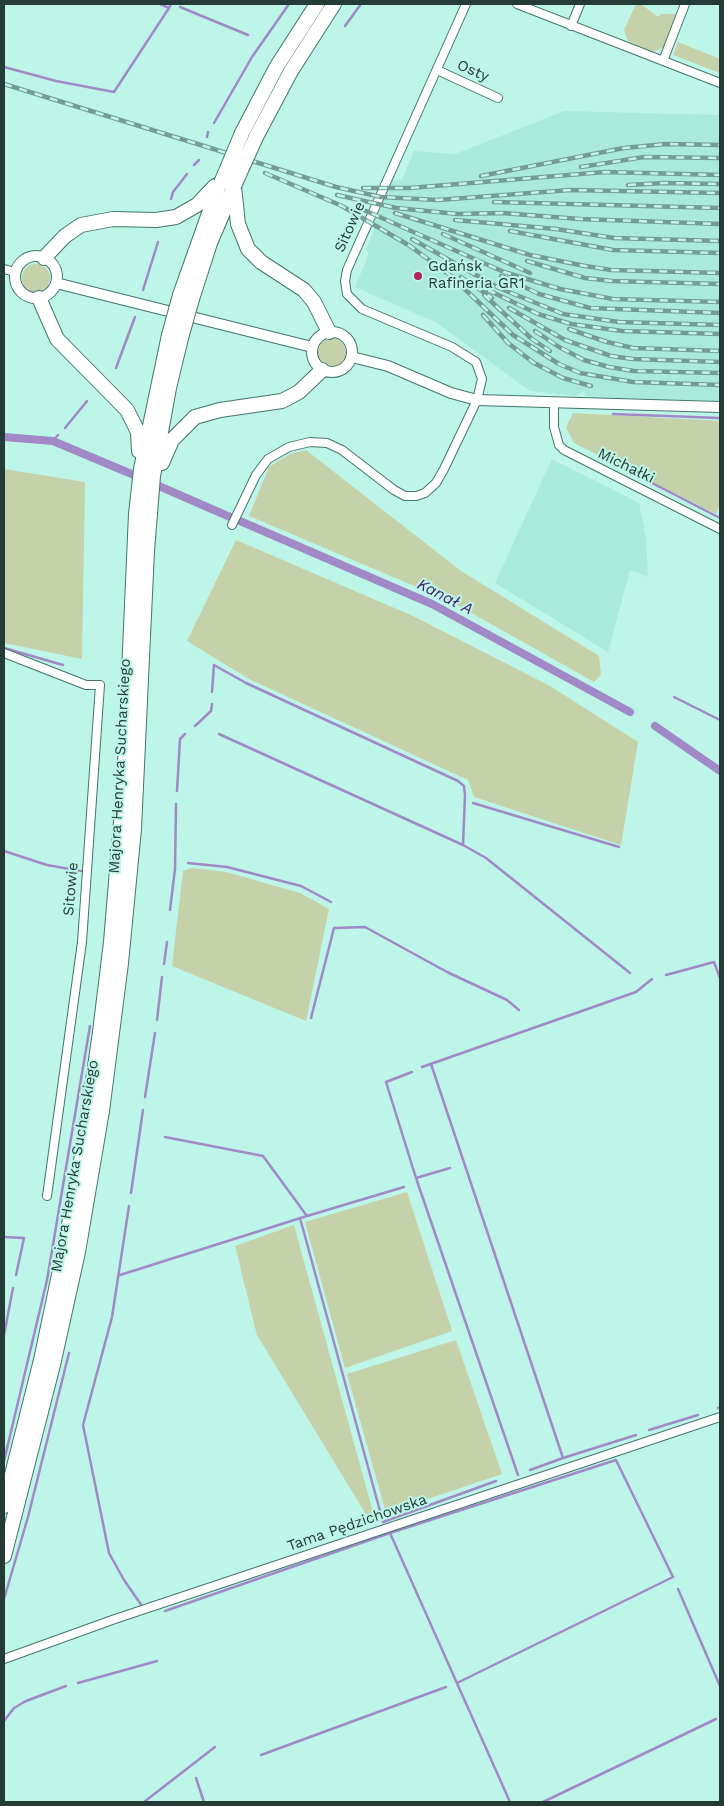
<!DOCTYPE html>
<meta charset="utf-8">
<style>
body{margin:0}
#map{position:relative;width:724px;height:1806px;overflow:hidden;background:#bef5e9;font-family:"Work Sans",sans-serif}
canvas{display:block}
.frame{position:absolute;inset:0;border:5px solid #253b37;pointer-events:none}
</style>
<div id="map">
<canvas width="724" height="1806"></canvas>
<div class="frame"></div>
</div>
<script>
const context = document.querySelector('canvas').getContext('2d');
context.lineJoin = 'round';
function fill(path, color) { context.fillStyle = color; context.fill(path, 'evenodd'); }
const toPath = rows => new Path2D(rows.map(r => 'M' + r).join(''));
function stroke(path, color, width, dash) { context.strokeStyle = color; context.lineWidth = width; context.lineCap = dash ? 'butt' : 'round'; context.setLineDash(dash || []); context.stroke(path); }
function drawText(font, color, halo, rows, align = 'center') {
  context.font = font + ' "Work Sans",sans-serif'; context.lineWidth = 4; context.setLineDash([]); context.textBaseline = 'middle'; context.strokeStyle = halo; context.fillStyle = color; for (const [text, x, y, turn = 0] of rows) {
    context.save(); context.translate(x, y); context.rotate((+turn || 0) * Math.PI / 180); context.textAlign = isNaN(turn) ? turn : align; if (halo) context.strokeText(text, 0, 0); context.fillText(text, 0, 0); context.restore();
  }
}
fill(toPath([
 [564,111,720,115,720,401,588,397,583,391,576,396,530,391,437,323,355,287,369,254,366,249,375,229,372,227,391,180,402,180,414,151,455,154],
 [552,459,639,503,646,538,648,577,630,570,608,652,495,583]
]), '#a9eadd');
fill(toPath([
 [636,4,641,4,658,17,661,14,677,14,664,47,653,52,628,41,624,30],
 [678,42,720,59,720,73,673,55],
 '22 278a14 14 0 1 1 28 0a14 14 0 1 1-28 0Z',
 '316 353a15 15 0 1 1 30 0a15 15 0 1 1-30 0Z',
 [573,413,720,421,720,504,716,514,574,443,566,428],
 [306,450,461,571,599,656,601,675,594,682,452,602,249,516,269,467,290,454],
 [4,469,85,482,82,659,4,643],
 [236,540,413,616,550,686,638,742,621,845,474,797,468,780,249,679,187,641],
 [192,868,226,872,300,893,329,909,306,1021,172,966,183,871],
 [407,1192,452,1331,345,1368,305,1222],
 [294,1225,374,1516,370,1521,257,1335,235,1246],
 [456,1340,502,1474,386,1513,347,1374]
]), '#c5d1a8');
stroke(toPath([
 [160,4,169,8,171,4],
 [180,7,248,35],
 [345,26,361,4],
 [4,67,56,81,114,92,169,8],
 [214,123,252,57,289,4],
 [207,137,208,132],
 [194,165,199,160],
 [171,199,173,192,187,174],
 [143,290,158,242],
 [116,368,135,317],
 [613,414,720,418],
 [65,428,87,401],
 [53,441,58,435],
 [621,467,720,518],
 [4,648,63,665],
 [212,692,214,665,246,683,458,781,464,786,465,795,463,845],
 [674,697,720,720],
 [195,726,211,711,212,704],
 [219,734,463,845,486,858,630,973],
 [177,791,180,739,185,734],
 [473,803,619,847],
 [4,851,47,865,81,871],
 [188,863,227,867,301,886,331,902],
 [170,910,175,869,176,804],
 [164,964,167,942],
 [666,975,714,962,720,978],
 [311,1018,334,928,365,927,447,972,507,1000,519,1010],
 [157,1020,162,977],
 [431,1064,563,1458,636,1435],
 [422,1067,636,992,652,979],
 [412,1072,386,1082,416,1178,450,1168],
 [145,1097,155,1033],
 [416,1178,518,1475],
 [131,1193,143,1110],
 [129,1206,112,1317,83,1425,109,1553,124,1580,142,1606],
 [307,1216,404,1187],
 [300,1218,383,1522,496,1481],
 [4,1237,24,1238,16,1275],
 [120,1275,307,1216,263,1156,165,1137],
 [4,1335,13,1288],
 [718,1408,720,1407],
 [649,1430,698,1415],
 [4,1461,47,1280,90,1026],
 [530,1470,563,1458],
 [390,1533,616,1460,673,1577,457,1683],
 [678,1589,720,1686],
 [4,1599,28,1517,69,1353],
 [165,1611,390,1533,510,1802],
 [78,1683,157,1661],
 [4,1721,14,1708,26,1701,66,1686],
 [261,1755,446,1687],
 [196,1778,204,1802],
 [144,1802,215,1747],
 [543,1802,716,1719]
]), '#a089c6', 2.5);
stroke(toPath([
 [4,437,53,441,141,478],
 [152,483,230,517],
 [240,521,432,604,630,712],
 [655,726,720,771]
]), '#a089c6', 8);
const street = toPath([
 [517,4,720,83],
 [571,26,580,4],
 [663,61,685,4],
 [437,70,498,98],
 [4,269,15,272],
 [554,403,554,427,559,445,564,450,720,529],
 [232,525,256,475,268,459,289,447,310,442,327,443,342,450,394,490,405,496,416,496,425,493,436,483,444,469,477,400,482,379,476,362,452,347,362,309,347,294,345,281,347,270,466,4],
 [4,653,86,685,100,685,82,942,47,1196],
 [4,1659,115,1619,720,1417]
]);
const secondary = toPath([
 '15 277a21 21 0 1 1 42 0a21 21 0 1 1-42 0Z',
 [56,283,312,347],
 '312 352a20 20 0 1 1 40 0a20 20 0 1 1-40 0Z',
 [352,357,388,366,451,393,477,400,720,407]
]);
const highway = toPath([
 [242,133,277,66,317,4],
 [256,137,291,71,334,4],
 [234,186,238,224,248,249,261,262,304,290,314,302,329,332],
 [44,258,65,236,81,225,113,219,156,220,176,217,197,205,214,187,221,183],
 [180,295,218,188],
 [39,298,57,339,127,410,138,432,139,451],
 [192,299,210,243,233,189],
 [162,463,172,440,195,417,220,410,282,401,299,392,322,370],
 [4,1506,41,1360,63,1256,83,1150,100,1032,111,942,124,786,136,514,141,469,169,335],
 [4,1556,53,1365,78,1252,102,1111,121,963,134,829,147,551,153,476,169,388,181,338]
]);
stroke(street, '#42756c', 10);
stroke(secondary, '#42756c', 12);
stroke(highway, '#42756c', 16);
stroke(street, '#fff', 8);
stroke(secondary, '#fff', 10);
stroke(highway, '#fff', 14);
const rail = toPath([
 [4,84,336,187,381,197,438,200,570,190,720,193],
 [581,167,644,157,720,158],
 [265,173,342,206,410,246,451,276,513,335,559,364,580,373,633,382,720,385],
 [481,176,624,148,666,144,720,145],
 [628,185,664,183,720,184],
 [363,188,410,188,605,172,720,175],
 [337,195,396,208,458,214,502,213,580,219,720,224],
 [494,202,720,208],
 [357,207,504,272,560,289,613,299,720,302],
 [395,213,530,255,585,266,611,270,720,273],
 [455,220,556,229,614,238,720,241],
 [510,231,613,250,720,253],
 [443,234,530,273],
 [412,239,499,288,563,314,619,322,720,325],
 [527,261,585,278,612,281,720,284],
 [501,276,539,294,590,308,720,313],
 [461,277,492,298],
 [488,290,538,314,571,324,622,331,720,334],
 [484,295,532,339,550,351],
 [509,308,565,340,611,356,633,359,720,362],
 [483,315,508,343,534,363,563,378,591,386],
 [569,329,607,342,633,348,720,351],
 [535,331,559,347,584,360,609,367,634,371,720,373]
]);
stroke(rail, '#759c94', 4.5);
stroke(rail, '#bef5e9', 2.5, [8]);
const highwayBridge = toPath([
 [221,183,242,133],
 [234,186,256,137],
 [169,335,180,295],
 [181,338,192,299]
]);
stroke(highwayBridge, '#42756c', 16, []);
stroke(highwayBridge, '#fff', 14);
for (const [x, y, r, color] of [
 [418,276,5,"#b0245f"]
]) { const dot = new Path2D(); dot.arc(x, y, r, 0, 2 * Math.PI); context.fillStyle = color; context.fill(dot); stroke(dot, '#bef5e9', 2); }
drawText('15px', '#253b37', '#bef5e9', [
 ["Osty",473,71,24],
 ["Sitowie",350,227,-66],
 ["Michałki",626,466,26],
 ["Majora Henryka Sucharskiego",120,766,-87],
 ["Sitowie",71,889,-85],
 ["Majora Henryka Sucharskiego",75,1166,-80],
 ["Tama Pędzichowska",357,1523,-19]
]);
drawText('15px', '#253b37', '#bef5e9', [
 ["Gdańsk",428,267],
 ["Rafineria GR1",428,284]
], 'left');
drawText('italic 16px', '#45246d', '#bef5e9', [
 ["Kanał A",445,597,27]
]);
</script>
